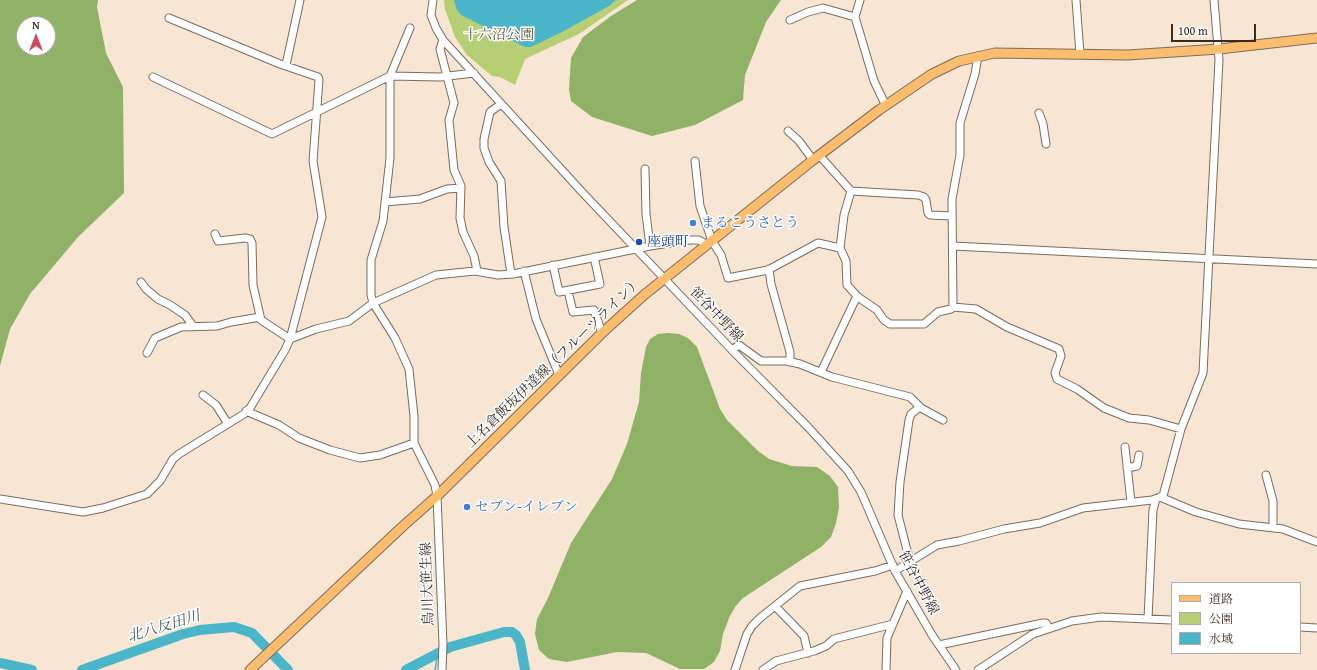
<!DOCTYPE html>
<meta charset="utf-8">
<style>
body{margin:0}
#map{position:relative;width:1317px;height:670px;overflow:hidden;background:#f7e6d3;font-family:"Gentium Book Plus","Noto Serif JP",serif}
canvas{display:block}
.legend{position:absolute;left:1171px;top:582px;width:130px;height:72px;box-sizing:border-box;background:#fff;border:1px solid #b1aaa5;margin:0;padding:5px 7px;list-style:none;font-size:12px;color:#3b2a1e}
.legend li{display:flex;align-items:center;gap:8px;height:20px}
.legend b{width:20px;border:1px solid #b1aaa5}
.north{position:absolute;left:16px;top:16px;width:40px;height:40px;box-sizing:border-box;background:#fff;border:1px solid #b1aaa5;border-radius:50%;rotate:0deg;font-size:11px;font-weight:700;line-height:16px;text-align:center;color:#3b2a1e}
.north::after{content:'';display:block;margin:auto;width:14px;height:18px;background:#d1495b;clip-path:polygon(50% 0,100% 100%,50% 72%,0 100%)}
.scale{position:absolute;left:1171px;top:24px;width:85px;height:18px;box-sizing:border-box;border:2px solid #3b2a1e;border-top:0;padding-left:5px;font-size:12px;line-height:14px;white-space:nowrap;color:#3b2a1e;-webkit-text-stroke:3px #fff;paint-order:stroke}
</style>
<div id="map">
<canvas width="1317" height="670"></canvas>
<ul class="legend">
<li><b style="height:5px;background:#fcbd6f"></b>道路</li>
<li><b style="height:11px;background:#b6cf74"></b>公園</li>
<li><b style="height:11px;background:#4bb5c9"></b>水域</li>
</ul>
<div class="north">N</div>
<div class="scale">100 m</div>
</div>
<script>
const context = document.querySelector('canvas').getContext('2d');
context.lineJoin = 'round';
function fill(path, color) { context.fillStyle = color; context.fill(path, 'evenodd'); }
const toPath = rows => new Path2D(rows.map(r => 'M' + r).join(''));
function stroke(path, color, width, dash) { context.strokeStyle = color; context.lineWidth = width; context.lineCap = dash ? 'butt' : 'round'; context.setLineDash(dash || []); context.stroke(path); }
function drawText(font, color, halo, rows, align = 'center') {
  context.font = font + ' "Gentium Book Plus","Noto Serif JP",serif'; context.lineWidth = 3; context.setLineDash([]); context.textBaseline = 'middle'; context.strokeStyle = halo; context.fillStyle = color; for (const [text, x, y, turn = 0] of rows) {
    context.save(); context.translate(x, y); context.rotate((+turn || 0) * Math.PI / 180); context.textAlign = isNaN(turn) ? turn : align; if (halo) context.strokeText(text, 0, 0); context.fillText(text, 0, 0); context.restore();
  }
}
fill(toPath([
 [444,0,628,0,579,34,525,59,515,85,500,77,492,76,467,55,455,37,445,9]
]), '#b6cf74');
fill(toPath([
 [0,0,98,0,97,7,106,53,123,87,124,193,78,237,30,294,10,329,0,366],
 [24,24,48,24,48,48,24,48],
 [637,0,781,0,766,22,745,75,743,100,695,125,652,136,592,117,571,101,569,90,571,58,583,37,611,16],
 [668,333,679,334,688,338,697,347,720,409,727,420,757,450,769,459,792,466,817,467,830,476,838,487,839,507,836,523,831,537,821,547,743,598,735,607,729,618,723,634,720,651,714,662,704,669,680,669,646,653,617,652,567,662,549,659,539,650,535,634,537,619,548,598,571,543,612,479,627,444,639,402,641,373,646,347,650,339,658,334]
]), '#90b266');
fill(toPath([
 [454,0,616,0,609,6,562,32,531,47,525,47,461,15,457,10]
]), '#4bb5c9');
stroke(toPath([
 [435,670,438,653]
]), '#4bb5c9', 1.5);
stroke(toPath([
 [0,663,32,670],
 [82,670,183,634,200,630,234,627,252,633,288,670],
 [406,670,450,647,504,632,512,632,516,635,520,642,525,670]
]), '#4bb5c9', 10);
const minor = toPath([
 [433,0,431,15,436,28,443,40,583,193,732,350,808,427,848,471,861,492,895,571,932,635,956,670],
 [1076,0,1080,54],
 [855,17,860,0],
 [169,18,280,64,318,77,319,80,313,161,322,217,290,339,261,320,253,285,252,243,250,239,245,238,218,241,215,234],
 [790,20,808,12,823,8,855,17,874,81,886,106],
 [410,28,390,76,390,158,383,221,371,260,371,295,373,303,395,338,409,369,414,416,414,443,435,485,437,496,443,644,442,670],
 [443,40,440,49,454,103,449,120,454,170,461,186,460,218,463,232,474,256,477,271],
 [978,56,975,74,960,123,960,155,952,199,953,307,976,309,1007,327,1059,349,1061,356,1055,373,1057,379,1077,389,1104,408,1129,418,1149,420,1181,429],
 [286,65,300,0],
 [153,77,272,134,390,76,440,77,474,73],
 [501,104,490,112,484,139,484,148,489,162,501,181,504,227,511,274],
 [1039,113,1043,124,1046,144],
 [788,131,799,141,813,160],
 [820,156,851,191],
 [695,161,700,206,712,241,721,255,728,278,768,270,818,243,840,248],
 [645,169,646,214,650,246],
 [385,202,420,199,447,189,461,188],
 [952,216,930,215,928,213,926,200,924,197,918,195,851,191,844,215,840,248,846,261,847,285,858,297,877,310,884,320,890,324,924,324,938,312,951,309,953,307],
 [953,246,1317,264],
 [553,265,559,292,600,284,594,257],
 [769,269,771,284,790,352,790,362],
 [524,271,536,319,559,375],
 [141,282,146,289,158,299,170,305,185,315,193,326],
 [568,291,573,312,594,310,602,333],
 [732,350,739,345,761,361,787,361,800,364,832,377,910,397,921,408,943,420],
 [147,353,155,338,181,327,217,326,231,322,260,317],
 [821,372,857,296],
 [203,395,216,405,228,424],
 [246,411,279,425,299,438,330,450,360,458,380,455,414,443],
 [1125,447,1131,502],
 [1127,468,1137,466,1139,455],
 [1266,475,1273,501,1273,527],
 [1160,497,1196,512,1239,524,1283,529,1317,542],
 [0,499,83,512,103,508,147,494,160,481,173,459,179,454,244,414,250,408,285,350,290,339,316,329,349,321,373,303,436,275,475,271,498,275,513,274,650,246,690,240,699,240,707,245],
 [910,562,898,515,900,482,909,420,911,414,920,407],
 [895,571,937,545,959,541,1004,529,1040,523,1083,508,1152,500,1163,496,1181,429,1203,373,1219,60,1214,0],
 [775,606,804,636,808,653],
 [1148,619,1153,510,1156,499],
 [1300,627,1317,628],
 [939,645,1043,623,1046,623,1049,628],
 [735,670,747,634,752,626,760,618,800,586,875,571,893,565],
 [763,670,776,661,814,651,826,646,834,639,893,624],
 [886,670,887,638,907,591],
 [978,670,1033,634,1072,621,1101,617,1172,620]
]);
const major = toPath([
 [250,670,402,527,437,496,602,333,644,295,813,160,879,110,932,74,959,61,995,53,1128,55,1219,49,1317,38]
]);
stroke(minor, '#7d6c5d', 9);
stroke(major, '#7d6c5d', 11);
stroke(minor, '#fff', 7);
stroke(major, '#fcbd6f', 9);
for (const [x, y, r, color] of [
 [693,223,4,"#3f7fe0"],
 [639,242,4,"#1a4fb4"],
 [467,507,4,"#3f7fe0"]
]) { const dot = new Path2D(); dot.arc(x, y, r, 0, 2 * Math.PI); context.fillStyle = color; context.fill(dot); stroke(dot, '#fff', 1.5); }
drawText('14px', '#605c38', '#fff', [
 ["十六沼公園",499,35]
]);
drawText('14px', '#366cbe', '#fff', [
 ["まるこうさとう",701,223],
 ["セブン-イレブン",475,507]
], 'left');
drawText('14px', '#164399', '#fff', [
 ["座頭町",647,242]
], 'left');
drawText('14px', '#3b2a1e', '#fff', [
 ["笹谷中野線",716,315,46],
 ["上名倉飯坂伊達線（フルーツライン）",554,363,-44],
 ["笹谷中野線",918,583,62],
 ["鳥川大笹生線",428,584,-92]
]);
drawText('italic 15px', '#416262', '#fff', [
 ["北八反田川",164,627,-17]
]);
</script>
